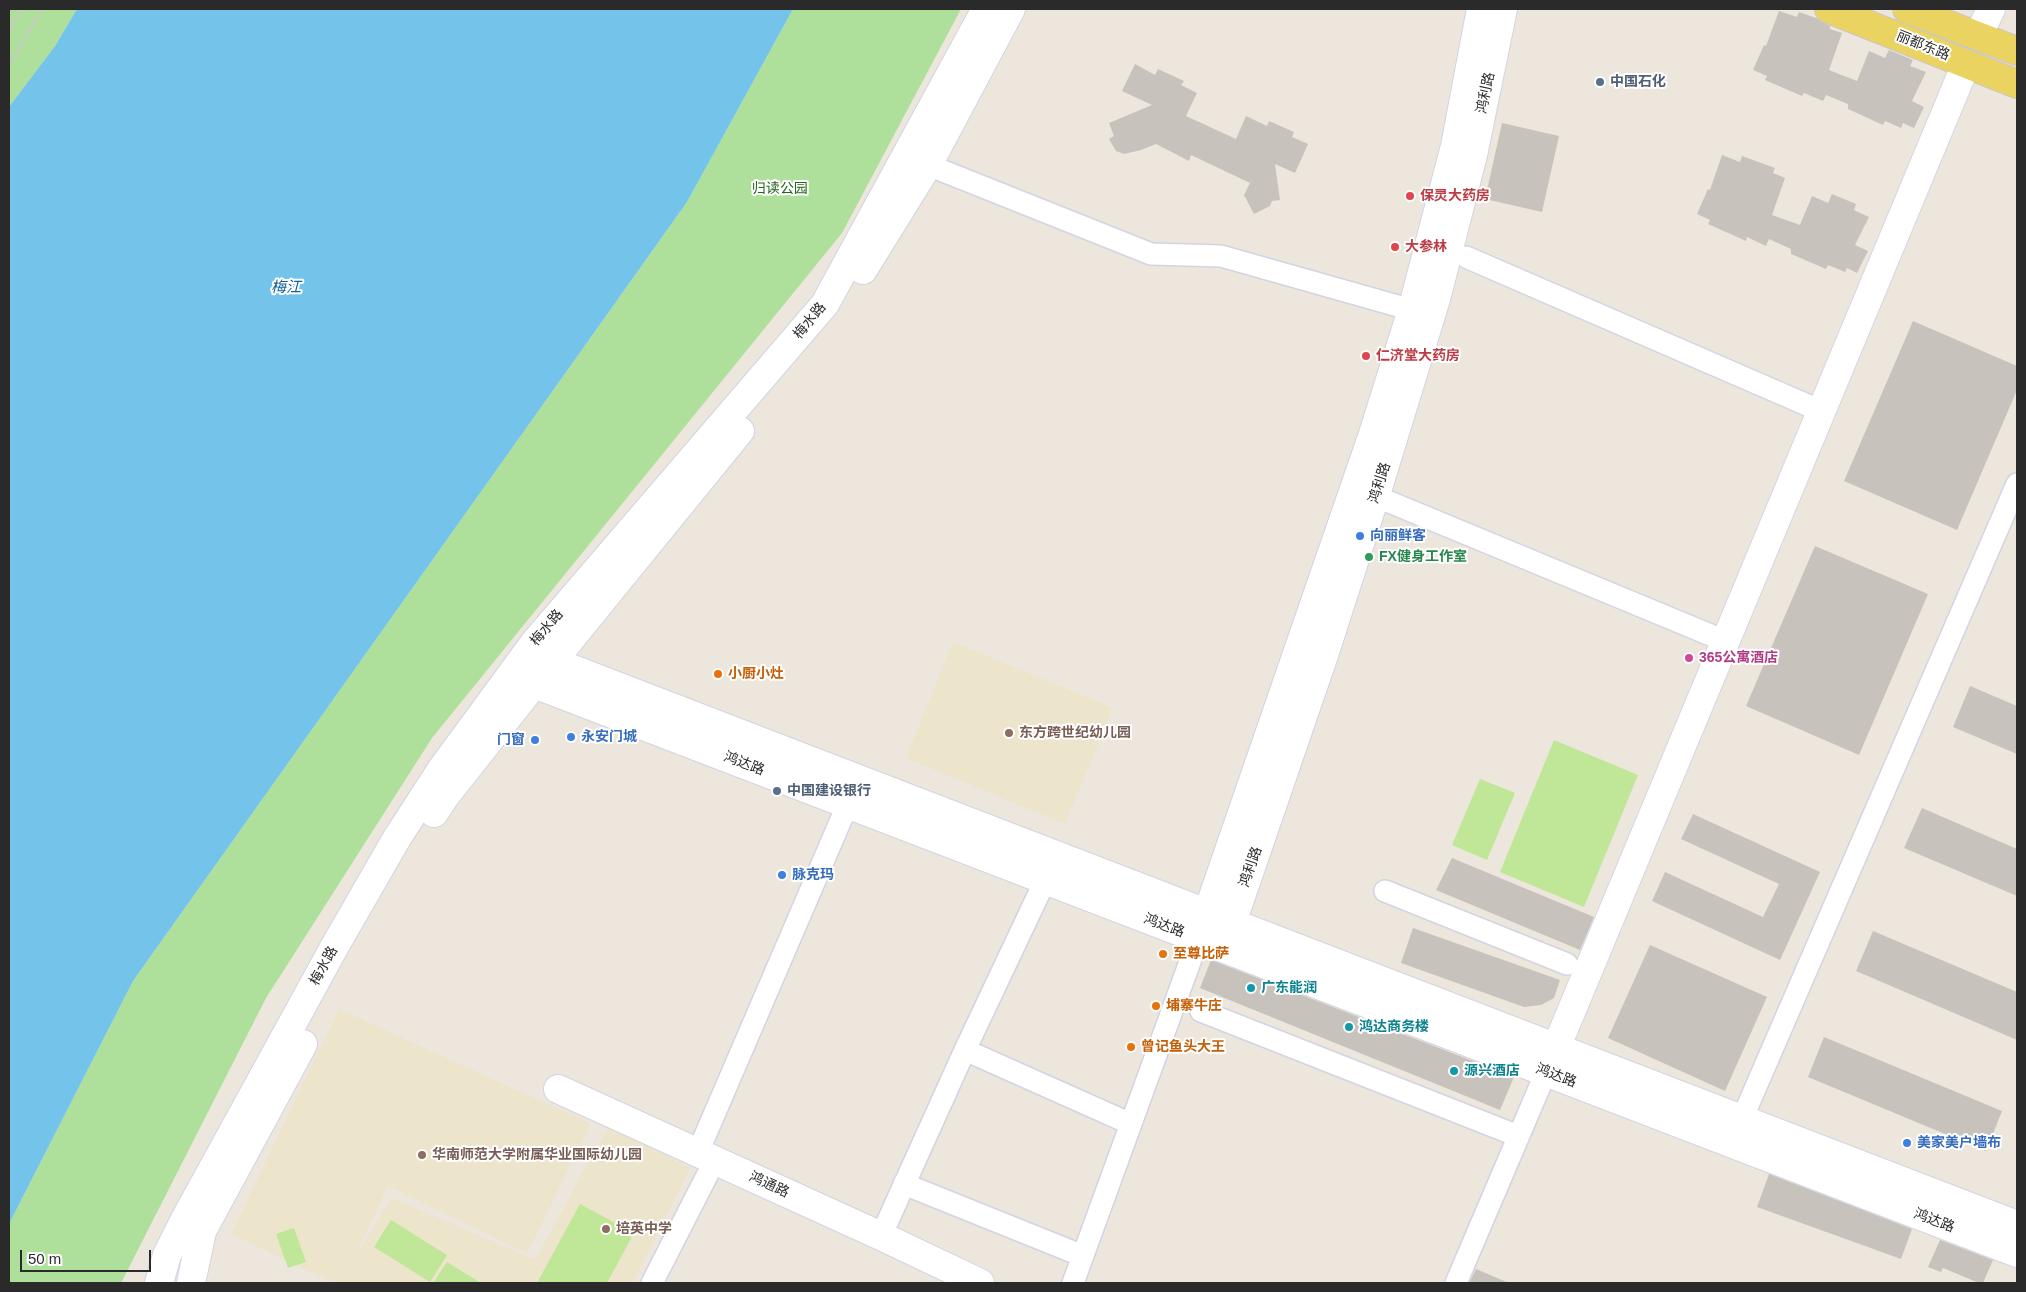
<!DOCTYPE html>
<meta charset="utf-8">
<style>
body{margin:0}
#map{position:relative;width:2026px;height:1292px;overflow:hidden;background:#ece6dc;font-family:Helvetica,sans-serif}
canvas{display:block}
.frame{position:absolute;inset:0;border:10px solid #2a2a2a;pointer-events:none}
.scale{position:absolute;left:20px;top:1250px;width:131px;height:22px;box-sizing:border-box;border:2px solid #2a2a2a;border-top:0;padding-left:6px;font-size:15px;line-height:18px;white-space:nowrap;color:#2a2a2a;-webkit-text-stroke:4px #fff;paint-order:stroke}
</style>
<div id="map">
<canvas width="2026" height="1292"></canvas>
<div class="frame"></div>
<div class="scale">50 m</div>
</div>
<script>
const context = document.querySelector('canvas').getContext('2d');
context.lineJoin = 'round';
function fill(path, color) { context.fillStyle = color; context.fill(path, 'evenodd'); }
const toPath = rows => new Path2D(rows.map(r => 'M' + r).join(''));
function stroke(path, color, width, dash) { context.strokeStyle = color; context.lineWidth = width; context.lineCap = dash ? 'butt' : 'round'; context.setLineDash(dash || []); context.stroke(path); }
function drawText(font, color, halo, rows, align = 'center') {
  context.font = font + ' Helvetica,"Noto Sans SC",sans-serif'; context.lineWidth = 4; context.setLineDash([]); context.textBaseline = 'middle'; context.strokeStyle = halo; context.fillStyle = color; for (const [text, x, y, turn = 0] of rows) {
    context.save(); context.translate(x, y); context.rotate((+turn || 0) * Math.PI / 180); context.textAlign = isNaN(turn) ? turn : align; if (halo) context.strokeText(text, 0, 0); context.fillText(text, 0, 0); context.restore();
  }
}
fill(toPath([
 [953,642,1113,708,1065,824,906,758],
 [339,1009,591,1124,527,1253,388,1186,351,1263,392,1198,535,1260,608,1127,690,1168,633,1283,334,1283,231,1234]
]), '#ede4cc');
fill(toPath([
 [9,9,77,9,55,46,9,107],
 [793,9,961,9,842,233,432,738,266,998,121,1283,9,1283,9,1224,133,981,687,202]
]), '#aee09b');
fill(toPath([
 [1554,740,1638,775,1584,907,1500,872],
 [1480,779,1515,793,1487,860,1452,845],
 [580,1204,634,1233,607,1283,537,1283],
 [391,1220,447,1255,430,1282,374,1247],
 [294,1228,306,1262,288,1268,276,1234],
 [447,1262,481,1283,433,1283]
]), '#c0e797');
fill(toPath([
 [77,9,793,9,687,202,133,981,9,1224,9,107,55,46]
]), '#73c3ea');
fill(toPath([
 [1779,11,1797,17,1799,12,1816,18,1830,26,1830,29,1842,33,1829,70,1857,81,1869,51,1885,58,1889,50,1913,60,1910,66,1926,72,1912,101,1924,107,1914,128,1903,123,1901,128,1885,121,1883,125,1848,109,1848,104,1826,95,1823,101,1804,93,1802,96,1765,80,1767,76,1753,70,1764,45,1766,46],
 [1135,64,1155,75,1158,69,1184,81,1181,85,1197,93,1186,116,1236,139,1246,116,1267,126,1269,121,1294,132,1292,137,1308,144,1295,173,1275,164,1280,200,1272,201,1270,206,1254,214,1244,195,1250,183,1191,155,1189,161,1156,144,1141,150,1124,154,1116,151,1109,139,1114,136,1109,123,1152,105,1122,91],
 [1502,123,1559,136,1542,212,1485,199],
 [1722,155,1740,162,1742,156,1775,168,1773,173,1785,178,1772,215,1800,225,1812,196,1828,203,1832,194,1856,204,1854,210,1869,217,1855,245,1868,251,1857,273,1847,268,1845,272,1828,265,1826,269,1791,254,1791,249,1769,239,1766,246,1747,237,1746,241,1708,224,1710,220,1697,214,1708,189,1710,190],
 [1913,321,2017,366,2017,390,1957,530,1844,481],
 [1815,546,1928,594,1859,755,1746,706],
 [1970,686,2017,706,2017,754,1953,727],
 [1922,808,2017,849,2017,896,1904,848],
 [1693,814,1820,872,1780,960,1652,901,1665,872,1763,917,1779,884,1681,839],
 [1452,858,1594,917,1580,950,1436,890],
 [1413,928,1560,980,1554,998,1541,1005,1524,1007,1401,963],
 [1873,931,2017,992,2017,1040,1856,971],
 [1650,945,1767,997,1725,1091,1608,1038],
 [1211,960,1514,1077,1500,1110,1200,988],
 [1824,1037,2002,1111,1986,1151,1808,1077],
 [1769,1174,1912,1229,1901,1259,1757,1207],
 [1940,1240,1993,1260,1983,1283,1979,1283,1943,1268,1941,1272,1928,1267],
 [1476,1269,1509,1283,1469,1283]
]), '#c7c3bc');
const street = toPath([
 [928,165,1151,254,1221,256,1412,310],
 [1466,257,1821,411],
 [1363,491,1725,641],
 [1385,891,1567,964],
 [1201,1011,1518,1136],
 [965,1050,1131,1124],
 [1742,1119,2017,484],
 [698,1152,853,792],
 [904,1184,1083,1256],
 [881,1236,965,1050,1052,866],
 [652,1283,715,1160],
 [1073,1283,1203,926],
 [1456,1283,1552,1058]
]);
const secondary = toPath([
 [1978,36,1991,9],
 [863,270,928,165,1011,9],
 [552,661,2017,1225],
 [534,684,2017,1253],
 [434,813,446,795,534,684,740,431],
 [1207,914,1373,434,1412,310,1455,146,1481,9],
 [1226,940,1324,655,1382,475,1436,299,1473,155,1503,9],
 [1556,1048,1966,64],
 [558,1089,881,1236,980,1283],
 [159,1283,167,1255,184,1221,336,944,397,838,441,770,535,642,825,304,986,9],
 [191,1283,202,1231,303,1044]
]);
const primary = toPath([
 [1829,9,2017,84],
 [1907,9,2017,51]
]);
stroke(street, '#d2d4e2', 24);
stroke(secondary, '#d2d4e2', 30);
stroke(primary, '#c8c8c8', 30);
stroke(toPath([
 [9,32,21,9],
 [9,65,42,9]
]), '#c8c8c8', 3, [4, 2.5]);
stroke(street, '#fff', 21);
stroke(secondary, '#fff', 28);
stroke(primary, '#ebd362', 28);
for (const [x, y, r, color] of [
 [1600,82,5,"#5c6f8a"],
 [1410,196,5,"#e0444e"],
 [1395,247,5,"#e0444e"],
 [1366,356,5,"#e0444e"],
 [1360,536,5,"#3f7fe0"],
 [1369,557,5,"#2e9e5b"],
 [1689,658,5,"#d1479c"],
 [718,674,5,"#e8710a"],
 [1009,733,5,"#8d6e63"],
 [571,737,5,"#3f7fe0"],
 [535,740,5,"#3f7fe0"],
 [777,791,5,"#5c6f8a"],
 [782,875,5,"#3f7fe0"],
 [1163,954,5,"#e8710a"],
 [1251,988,5,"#0f9aa8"],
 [1156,1006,5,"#e8710a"],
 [1349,1027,5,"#0f9aa8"],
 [1131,1047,5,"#e8710a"],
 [1454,1071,5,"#0f9aa8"],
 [1907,1143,5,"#3f7fe0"],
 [422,1155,5,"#8d6e63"],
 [606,1229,5,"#8d6e63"]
]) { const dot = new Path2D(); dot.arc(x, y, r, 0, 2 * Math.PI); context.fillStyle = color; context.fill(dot); stroke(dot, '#fff', 2); }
drawText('14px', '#2a2a2a', '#fff', [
 ["丽都东路",1923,46,22],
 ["鸿利路",1486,93,-78],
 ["梅水路",810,321,-51],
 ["鸿利路",1380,483,-72],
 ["梅水路",547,628,-50],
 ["鸿达路",744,764,21],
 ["鸿利路",1251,867,-71],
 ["鸿达路",1164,926,21],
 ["梅水路",324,966,-61],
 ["鸿达路",1556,1076,21],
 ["鸿通路",769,1185,25],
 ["鸿达路",1934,1221,21]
]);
drawText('bold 14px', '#4e5e75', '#fff', [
 ["中国石化",1610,82],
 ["中国建设银行",787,791]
], 'left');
drawText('14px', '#27641d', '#fff', [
 ["归读公园",780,189]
]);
drawText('bold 14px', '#be3a42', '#fff', [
 ["保灵大药房",1420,196],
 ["大参林",1405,247],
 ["仁济堂大药房",1376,356]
], 'left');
drawText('bold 14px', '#366cbe', '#fff', [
 ["向丽鲜客",1370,536],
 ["永安门城",581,737],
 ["门窗",525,740,"right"],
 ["脉克玛",792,875],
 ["美家美户墙布",1917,1143]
], 'left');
drawText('bold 14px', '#27864d', '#fff', [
 ["FX健身工作室",1379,557]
], 'left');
drawText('bold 14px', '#b23c85', '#fff', [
 ["365公寓酒店",1699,658]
], 'left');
drawText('bold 14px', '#c56008', '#fff', [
 ["小厨小灶",728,674],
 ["至尊比萨",1173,954],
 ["埔寨牛庄",1166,1006],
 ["曾记鱼头大王",1141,1047]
], 'left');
drawText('bold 14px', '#785e54', '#fff', [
 ["东方跨世纪幼儿园",1019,733],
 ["华南师范大学附属华业国际幼儿园",432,1155],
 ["培英中学",616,1229]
], 'left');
drawText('bold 14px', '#0d838f', '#fff', [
 ["广东能润",1261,988],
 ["鸿达商务楼",1359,1027],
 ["源兴酒店",1464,1071]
], 'left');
drawText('italic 15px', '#126196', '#fff', [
 ["梅江",286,288]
]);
</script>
